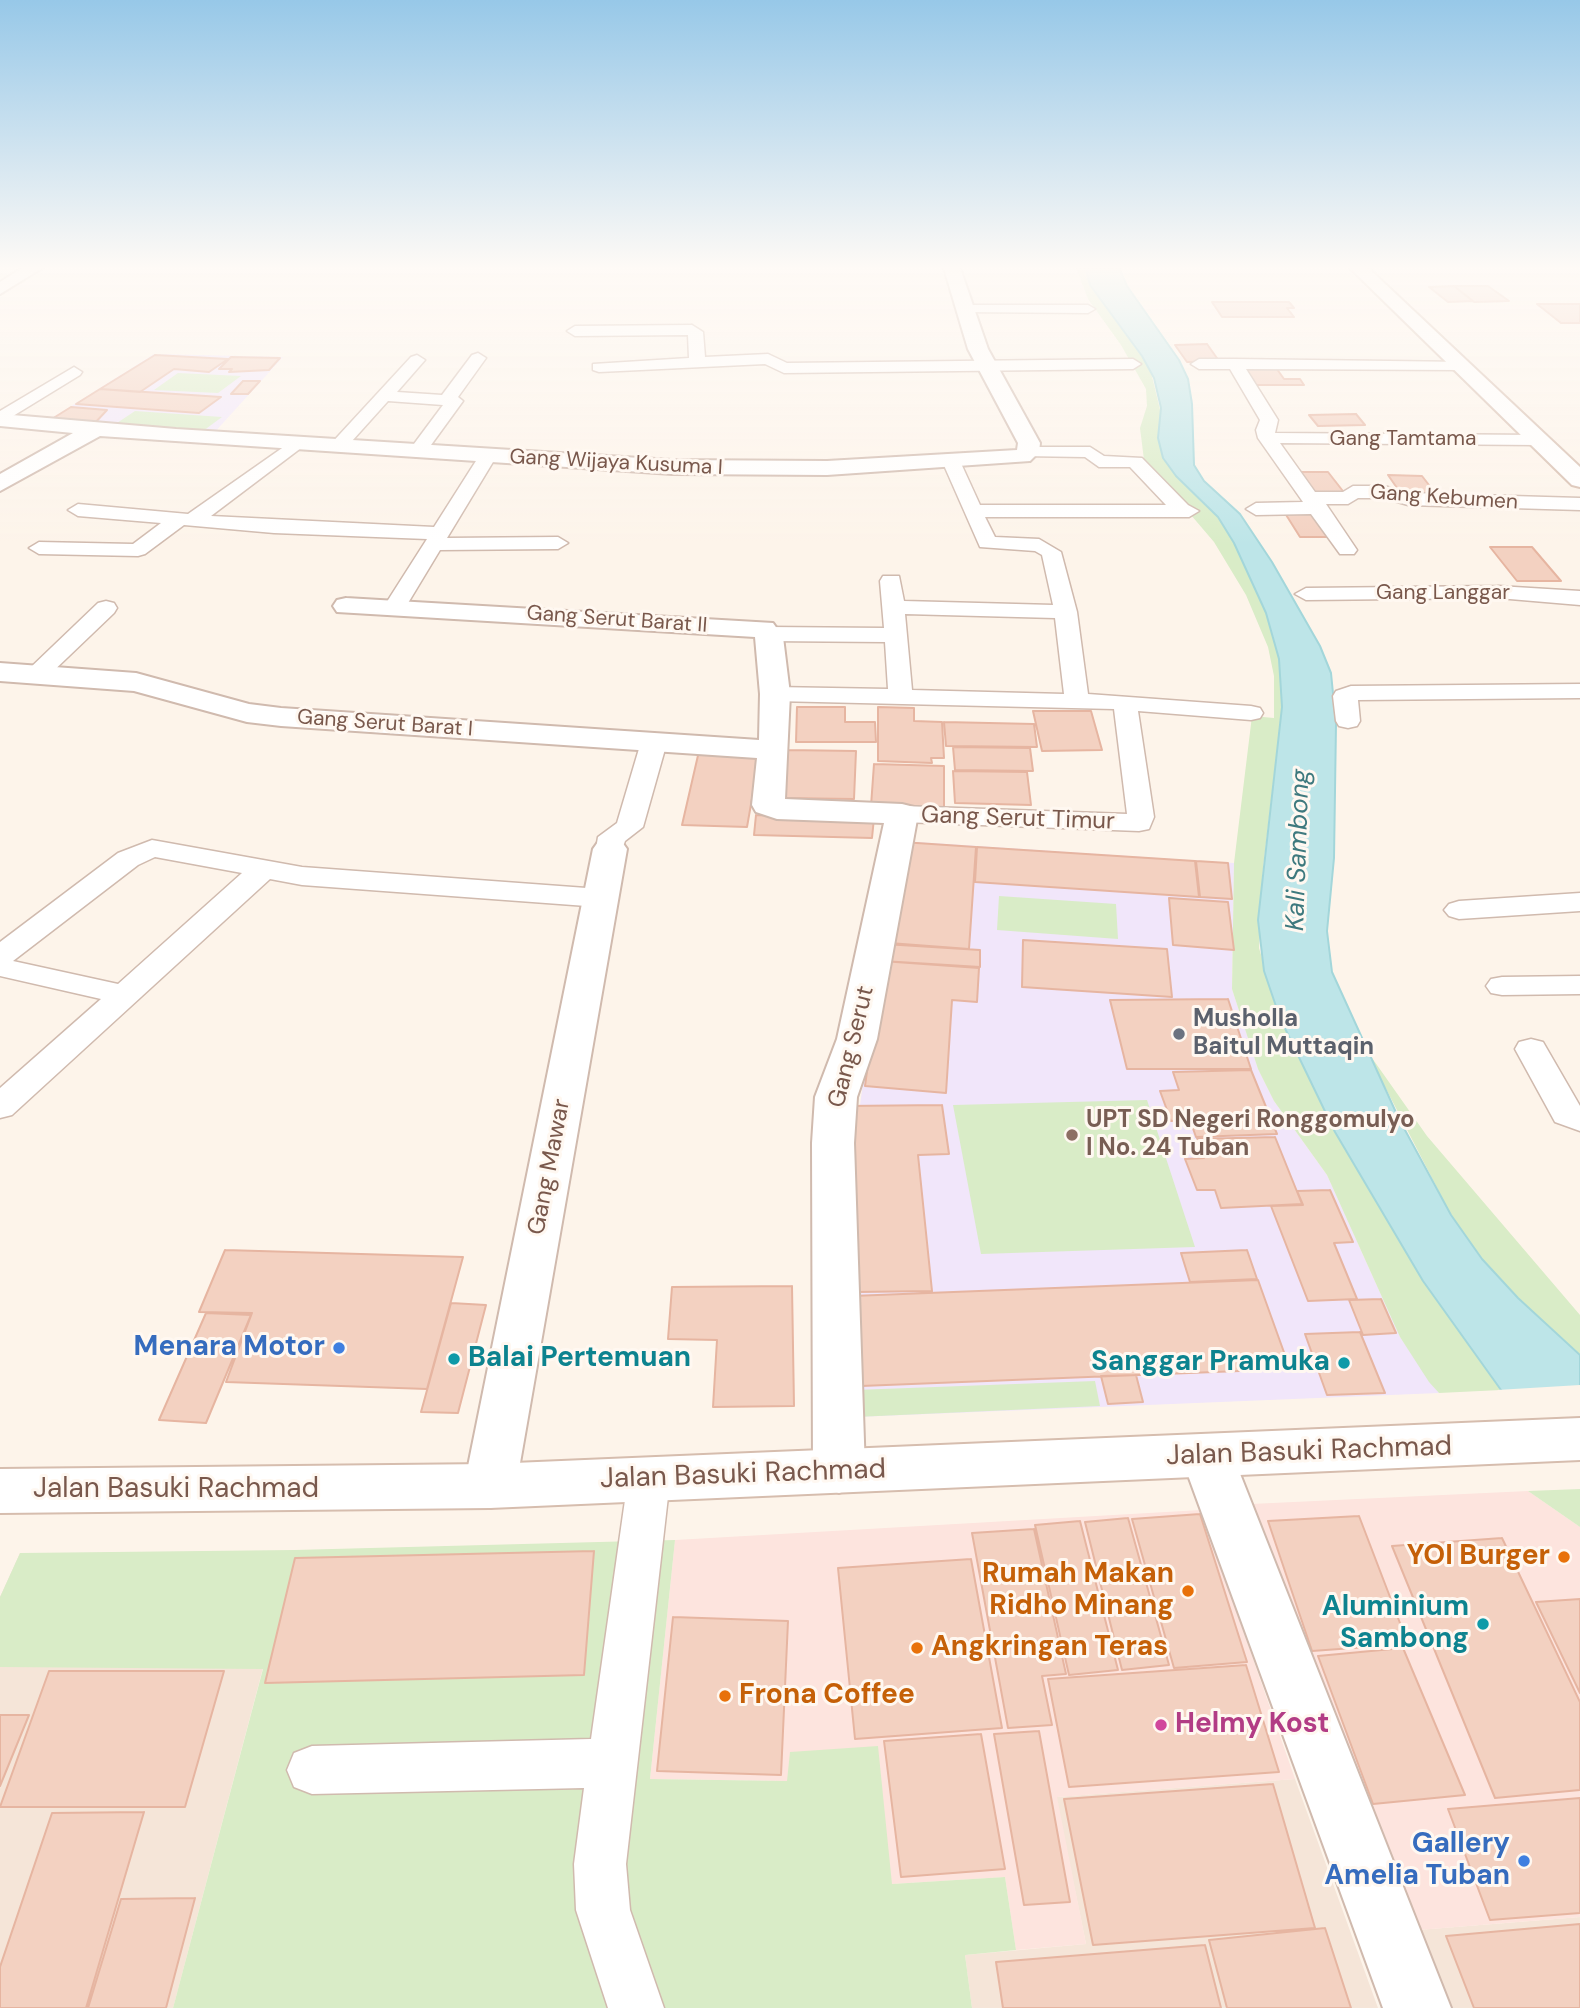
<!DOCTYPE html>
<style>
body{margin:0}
canvas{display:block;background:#fdf4ea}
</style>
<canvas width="1580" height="2008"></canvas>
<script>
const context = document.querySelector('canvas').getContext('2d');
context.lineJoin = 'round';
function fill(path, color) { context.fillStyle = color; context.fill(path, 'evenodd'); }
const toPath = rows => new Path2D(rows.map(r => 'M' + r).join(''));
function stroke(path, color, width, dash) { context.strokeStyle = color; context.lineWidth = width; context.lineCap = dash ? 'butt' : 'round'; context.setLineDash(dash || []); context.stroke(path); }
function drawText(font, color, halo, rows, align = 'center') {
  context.font = font + ' "DM Sans",sans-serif'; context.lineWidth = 6; context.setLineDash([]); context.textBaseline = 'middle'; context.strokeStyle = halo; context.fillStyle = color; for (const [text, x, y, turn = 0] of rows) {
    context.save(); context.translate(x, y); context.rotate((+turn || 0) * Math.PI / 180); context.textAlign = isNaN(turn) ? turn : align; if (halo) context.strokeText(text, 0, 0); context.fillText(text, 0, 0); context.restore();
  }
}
fill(toPath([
 [20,1553,69,1553,263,1668,173,2008,0,2008,0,1597],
 [1295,1779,1378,2008,972,2008,965,1955,1086,1944,1056,1797],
 [1580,1917,1580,2008,1449,2008,1418,1930]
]), '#f5e5d8');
fill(toPath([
 [1528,1491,1580,1527,1580,1917,1418,1930,1251,1504],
 [1201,1510,1295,1779,1057,1797,1086,1944,1016,1950,1005,1877,892,1884,788,1781,650,1779,675,1540]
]), '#fde4de');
fill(toPath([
 [154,354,283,357,213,434,46,422],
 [902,841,1234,863,1232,989,1258,1069,1274,1101,1327,1175,1400,1337,1439,1393,856,1417,844,1105,860,1105,880,961]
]), '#f1e6fa');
fill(toPath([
 [1075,265,1085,265,1090,285,1150,368,1176,476,1218,517,1234,543,1266,613,1279,659,1282,707,1263,868,1259,948,1280,1019,1335,1132,1423,1281,1501,1390,1439,1393,1429,1382,1400,1337,1327,1175,1274,1101,1258,1069,1232,989,1234,863,1252,716,1274,718,1274,676,1268,647,1246,595,1214,542,1144,460,1140,428,1147,406,1146,389,1121,345,1088,299],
 [178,373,241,376,218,393,154,390],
 [135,411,222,417,203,431,114,425],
 [999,896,1116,904,1118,939,997,930],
 [1365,1048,1427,1136,1580,1315,1580,1355,1518,1298,1482,1259,1451,1215],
 [1147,1100,1195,1247,981,1254,953,1105],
 [1095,1381,1100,1406,856,1417,855,1390],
 [1580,1489,1580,1527,1528,1491],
 [675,1540,650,1779,787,1781,790,1752,878,1746,892,1884,1005,1877,1016,1950,965,1955,972,2008,173,2008,263,1669,0,1667,0,1597,20,1553,294,1550]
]), '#d9ecc7');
const water = toPath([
 [1085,265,1118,265,1127,286,1179,360,1188,379,1192,404,1194,465,1204,481,1240,514,1272,562,1320,646,1331,673,1336,724,1334,858,1327,931,1332,972,1399,1119,1451,1215,1482,1259,1518,1298,1580,1355,1580,1469,1501,1390,1423,1281,1335,1132,1280,1018,1264,971,1258,920,1282,707,1279,659,1266,613,1234,543,1218,517,1176,476,1163,458,1158,438,1161,408,1154,378,1142,356,1090,285,1085,265]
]);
fill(water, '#bde5e8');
stroke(water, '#a3d6da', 2);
fill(toPath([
 [1580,1385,1580,1473,1497,1390]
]), '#fdf4ea');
const building = toPath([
 [1454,286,1473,301,1448,302,1429,287,1454,286],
 [1454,286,1488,286,1509,301,1474,302,1454,286],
 [1212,302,1289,302,1294,308,1287,308,1294,317,1222,317,1212,302],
 [1537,304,1580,304,1580,323,1561,323,1537,304],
 [1207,344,1219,361,1187,362,1175,345,1207,344],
 [155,355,228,359,209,372,174,369,140,392,100,389,155,355],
 [231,357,280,358,269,370,229,372,232,369,219,369,231,357],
 [1240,365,1274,365,1284,379,1300,379,1304,385,1253,385,1240,365],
 [243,381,260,381,248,394,231,394,243,381],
 [100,389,221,397,199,413,76,404,100,389],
 [71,407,107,410,93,425,47,422,71,407],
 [1356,414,1365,425,1318,426,1309,415,1356,414],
 [1299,472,1328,472,1346,495,1315,496,1299,472],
 [1388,475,1422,476,1439,498,1404,498,1388,475],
 [1283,510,1316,510,1335,537,1300,537,1283,510],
 [1490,547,1532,547,1561,581,1517,581,1490,547],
 [797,707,845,707,845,722,875,722,876,742,796,742,797,707],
 [878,707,914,708,914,721,942,722,944,758,931,758,932,763,878,761,878,707],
 [1033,711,1091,711,1102,750,1042,751,1033,711],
 [944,722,1034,724,1037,747,946,746,944,722],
 [953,747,1030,748,1033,771,955,770,953,747],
 [786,750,856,751,854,799,781,798,786,750],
 [699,751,760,753,747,827,682,825,699,751],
 [874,764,944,766,944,808,871,806,874,764],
 [953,771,1027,772,1031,805,955,803,953,771],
 [756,815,874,818,872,838,754,835,756,815],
 [902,842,976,847,969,949,889,943,902,842],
 [977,847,1195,861,1199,897,975,882,977,847],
 [1196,861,1228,863,1232,899,1200,897,1196,861],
 [1169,898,1228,902,1234,950,1173,945,1169,898],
 [1023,940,1167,949,1172,997,1022,987,1023,940],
 [884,944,980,950,980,967,882,961,884,944],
 [882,961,979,968,977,1002,952,1000,946,1093,865,1086,882,961],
 [1228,999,1251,1069,1127,1069,1110,1000,1228,999],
 [1251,1070,1277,1134,1196,1137,1190,1120,1171,1121,1160,1091,1179,1090,1173,1072,1251,1070],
 [942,1105,949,1154,918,1155,932,1291,858,1292,846,1106,942,1105],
 [1275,1137,1302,1204,1221,1208,1215,1190,1197,1190,1185,1159,1204,1158,1197,1139,1275,1137],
 [1330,1190,1353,1242,1334,1243,1357,1299,1308,1301,1271,1206,1303,1205,1297,1191,1330,1190],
 [225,1250,463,1257,427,1389,226,1382,252,1313,199,1312,225,1250],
 [1247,1250,1257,1279,1190,1282,1181,1253,1247,1250],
 [1258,1280,1290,1369,861,1386,852,1296,1258,1280],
 [792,1286,794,1406,713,1407,717,1340,668,1339,672,1287,792,1286],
 [1381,1299,1396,1333,1363,1335,1349,1300,1381,1299],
 [451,1303,486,1305,458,1413,421,1412,451,1303],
 [206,1313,251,1315,206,1423,159,1420,206,1313],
 [1360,1332,1385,1393,1327,1395,1305,1334,1360,1332],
 [1136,1375,1143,1402,1108,1404,1101,1376,1136,1375],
 [1200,1514,1247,1662,1174,1668,1132,1519,1200,1514],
 [1359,1516,1408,1644,1312,1651,1268,1521,1359,1516],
 [1128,1518,1169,1665,1122,1670,1085,1522,1128,1518],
 [1080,1521,1118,1670,1069,1675,1035,1525,1080,1521],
 [1034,1529,1066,1674,1042,1676,1052,1725,1008,1728,972,1533,1034,1529],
 [1502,1538,1580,1702,1580,1790,1495,1798,1392,1546,1502,1538],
 [594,1551,584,1675,265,1683,295,1558,594,1551],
 [971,1559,1002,1728,855,1739,838,1568,971,1559],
 [1580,1599,1580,1693,1536,1602,1580,1599],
 [673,1617,788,1621,781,1775,657,1771,673,1617],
 [1403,1648,1465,1795,1373,1804,1318,1656,1403,1648],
 [1246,1665,1279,1772,1069,1787,1048,1679,1246,1665],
 [49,1671,224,1671,185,1807,0,1807,49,1671],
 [0,1715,29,1715,0,1786,0,1715],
 [1039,1731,1070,1902,1024,1905,994,1734,1039,1731],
 [981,1734,1005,1869,901,1877,884,1741,981,1734],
 [1273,1784,1315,1928,1093,1945,1064,1799,1273,1784],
 [1580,1798,1580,1913,1490,1920,1448,1809,1580,1798],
 [144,1812,86,2008,0,2008,0,1967,52,1813,144,1812],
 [195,1898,166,2008,88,2008,121,1899,195,1898],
 [1580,1924,1580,2008,1474,2008,1446,1936,1580,1924],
 [1325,1928,1351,2008,1227,2008,1209,1940,1325,1928],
 [1205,1945,1221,2008,1003,2008,996,1962,1205,1945]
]);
fill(building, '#f3d1c1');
stroke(building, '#e6b5a1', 2);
const lane = toPath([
 [964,305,1088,305,1095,309,1088,313,959,312,957,309,964,305],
 [692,325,703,332,705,357,768,354,787,363,1133,359,1141,364,1133,369,784,373,765,364,599,372,593,370,593,364,689,358,688,335,575,336,567,331,575,326,692,325],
 [478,353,486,358,458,397,463,401,423,456,411,456,408,452,443,405,388,401,343,451,331,451,328,447,411,357,417,355,425,360,397,392,442,395,472,355,478,353],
 [1235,359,1466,362,1466,368,1460,370,1246,369,1278,420,1275,433,1538,435,1547,440,1538,445,1280,443,1315,492,1343,492,1353,486,1384,486,1409,493,1580,498,1580,510,1408,505,1383,498,1358,498,1348,504,1326,504,1357,550,1354,554,1340,554,1311,514,1256,515,1246,509,1256,503,1303,502,1258,438,1256,430,1260,420,1230,369,1199,369,1191,364,1199,359,1235,359],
 [74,367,82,372,80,375,0,424,0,411,74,367],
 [295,439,301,440,304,444,301,448,211,516,434,527,481,453,487,452,496,457,447,538,558,537,568,543,558,549,440,550,402,613,394,615,383,608,427,539,274,533,184,525,145,554,138,556,39,554,29,548,39,542,133,544,161,523,78,516,68,510,78,504,188,514,295,439],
 [1028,447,1090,447,1104,456,1142,458,1188,505,1199,511,1189,517,985,517,995,537,1039,539,1061,552,1077,612,1088,694,1251,706,1260,708,1263,713,1260,718,1251,720,1138,711,1154,817,1149,829,1139,831,902,822,892,820,889,814,892,808,902,806,1127,814,1114,709,775,701,767,699,763,694,767,689,775,687,888,689,885,642,768,641,757,634,768,627,884,628,880,581,883,576,899,576,904,601,1053,605,1042,555,1035,551,980,547,943,463,945,459,959,459,980,505,1166,505,1130,467,1099,467,1085,457,1022,456,1019,452,1028,447],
 [905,614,1055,618,1064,694,912,690,905,614],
 [1498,586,1580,591,1580,605,1498,598,1306,600,1295,594,1306,588,1498,586],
 [106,601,114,603,117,608,114,613,45,679,29,679,25,674,29,669,98,603,106,601],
 [1580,684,1580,698,1358,700,1360,721,1357,726,1348,728,1339,726,1336,721,1333,696,1336,691,1351,686,1580,684],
 [654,734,663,737,667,742,643,827,625,841,620,855,600,855,596,849,598,837,617,823,641,742,645,737,654,734],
 [152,840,302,867,600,889,610,892,614,898,610,904,600,907,302,885,270,879,12,1115,0,1118,0,1088,101,999,0,976,0,942,118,853,152,840],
 [155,857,242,873,118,984,13,961,138,865,155,857],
 [1580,893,1580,911,1459,919,1449,916,1444,910,1449,904,1459,901,1580,893],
 [1580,976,1580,994,1502,995,1491,993,1486,986,1491,979,1502,977,1580,976],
 [1531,1039,1543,1042,1580,1106,1580,1131,1555,1122,1515,1049,1519,1042,1531,1039],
 [649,1461,664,1466,670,1479,626,1864,630,1910,664,2008,608,2008,576,1910,574,1864,584,1788,312,1794,294,1787,287,1770,294,1753,312,1746,591,1739,628,1479,634,1466,649,1461]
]);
const street = toPath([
 [27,265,47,265,0,294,0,282,27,265],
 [943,265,959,265,988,349,1040,443,1039,452,1030,461,827,475,672,474,100,436,0,491,0,474,73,433,0,426,0,414,176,429,672,460,827,461,1017,450,1018,443,968,349,943,265],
 [346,598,773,623,783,637,790,694,785,799,902,804,914,807,918,814,877,1039,857,1097,854,1143,865,1471,857,1486,839,1493,821,1486,813,1471,812,1143,815,1097,837,1039,884,823,777,819,756,812,752,805,757,758,281,726,247,722,134,691,0,681,0,663,136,673,249,704,281,708,759,740,760,694,755,637,337,612,333,606,337,600,346,598],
 [610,839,622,842,627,849,516,1486,509,1502,490,1508,471,1502,464,1486,593,849,598,842,610,839],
 [1207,1435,1225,1441,1233,1456,1451,2008,1383,2008,1181,1456,1189,1441,1207,1435]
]);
const secondary = toPath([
 [1347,265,1365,265,1580,467,1580,487,1572,485,1347,265],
 [1580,1418,1580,1460,490,1508,0,1513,0,1469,490,1464,1580,1418]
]);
stroke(lane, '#d0baae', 3);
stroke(street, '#d0baae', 4);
stroke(secondary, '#d6bdae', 4);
fill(lane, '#fff');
fill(street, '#fff');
fill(secondary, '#fff');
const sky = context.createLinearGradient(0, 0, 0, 546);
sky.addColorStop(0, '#97c8e8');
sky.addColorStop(0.49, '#fefaf6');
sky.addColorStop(1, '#fefaf600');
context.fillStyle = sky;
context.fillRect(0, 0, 1580, 546);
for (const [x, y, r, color] of [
 [1179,1034,7,"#6b7280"],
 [1072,1135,7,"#8d6e63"],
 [339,1348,7,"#3f7fe0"],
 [454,1359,7,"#0f9aa8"],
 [1344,1363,7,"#0f9aa8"],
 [1564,1557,7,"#e8710a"],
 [1188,1591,7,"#e8710a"],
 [1483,1624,7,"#0f9aa8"],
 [917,1648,7,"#e8710a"],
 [725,1696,7,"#e8710a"],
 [1161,1725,7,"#d1479c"],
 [1524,1861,7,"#3f7fe0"]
]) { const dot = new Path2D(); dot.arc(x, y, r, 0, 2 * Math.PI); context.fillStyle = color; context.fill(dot); stroke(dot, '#fff8f1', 2.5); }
drawText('21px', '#79584c', '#fff8f1', [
 ["Gang Tamtama",1403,439],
 ["Gang Wijaya Kusuma I",616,463,3],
 ["Gang Kebumen",1444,498,4],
 ["Gang Langgar",1443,593],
 ["Gang Serut Barat II",617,620,4],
 ["Gang Serut Barat I",385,724,4]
]);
drawText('24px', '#79584c', '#fff8f1', [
 ["Gang Serut Timur",1018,819,2],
 ["Gang Serut",852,1047,-76],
 ["Gang Mawar",550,1167,-79]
]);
drawText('bold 24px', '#5b616d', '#fff8f1', [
 ["Musholla",1193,1020],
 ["Baitul Muttaqin",1193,1048]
], 'left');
drawText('bold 24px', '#785e54', '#fff8f1', [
 ["UPT SD Negeri Ronggomulyo",1086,1121],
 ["I No. 24 Tuban",1086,1149]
], 'left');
drawText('italic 26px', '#3e797e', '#fff8f1', [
 ["Kali Sambong",1299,850,-88]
]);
drawText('bold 28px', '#366cbe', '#fff8f1', [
 ["Menara Motor",325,1348],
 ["Gallery",1510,1845],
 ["Amelia Tuban",1510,1877]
], 'right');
drawText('bold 28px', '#0d838f', '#fff8f1', [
 ["Balai Pertemuan",468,1359,"left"],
 ["Sanggar Pramuka",1330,1363],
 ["Aluminium",1469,1608],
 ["Sambong",1469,1640]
], 'right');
drawText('28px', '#79584c', '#fff8f1', [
 ["Jalan Basuki Rachmad",1309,1452,-2],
 ["Jalan Basuki Rachmad",743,1475,-2],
 ["Jalan Basuki Rachmad",176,1490]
]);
drawText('bold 28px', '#c56008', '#fff8f1', [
 ["YOI Burger",1550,1557],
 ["Rumah Makan",1174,1575],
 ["Ridho Minang",1174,1607],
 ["Angkringan Teras",931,1648,"left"],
 ["Frona Coffee",739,1696,"left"]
], 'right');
drawText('bold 28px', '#b23c85', '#fff8f1', [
 ["Helmy Kost",1175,1725]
], 'left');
</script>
